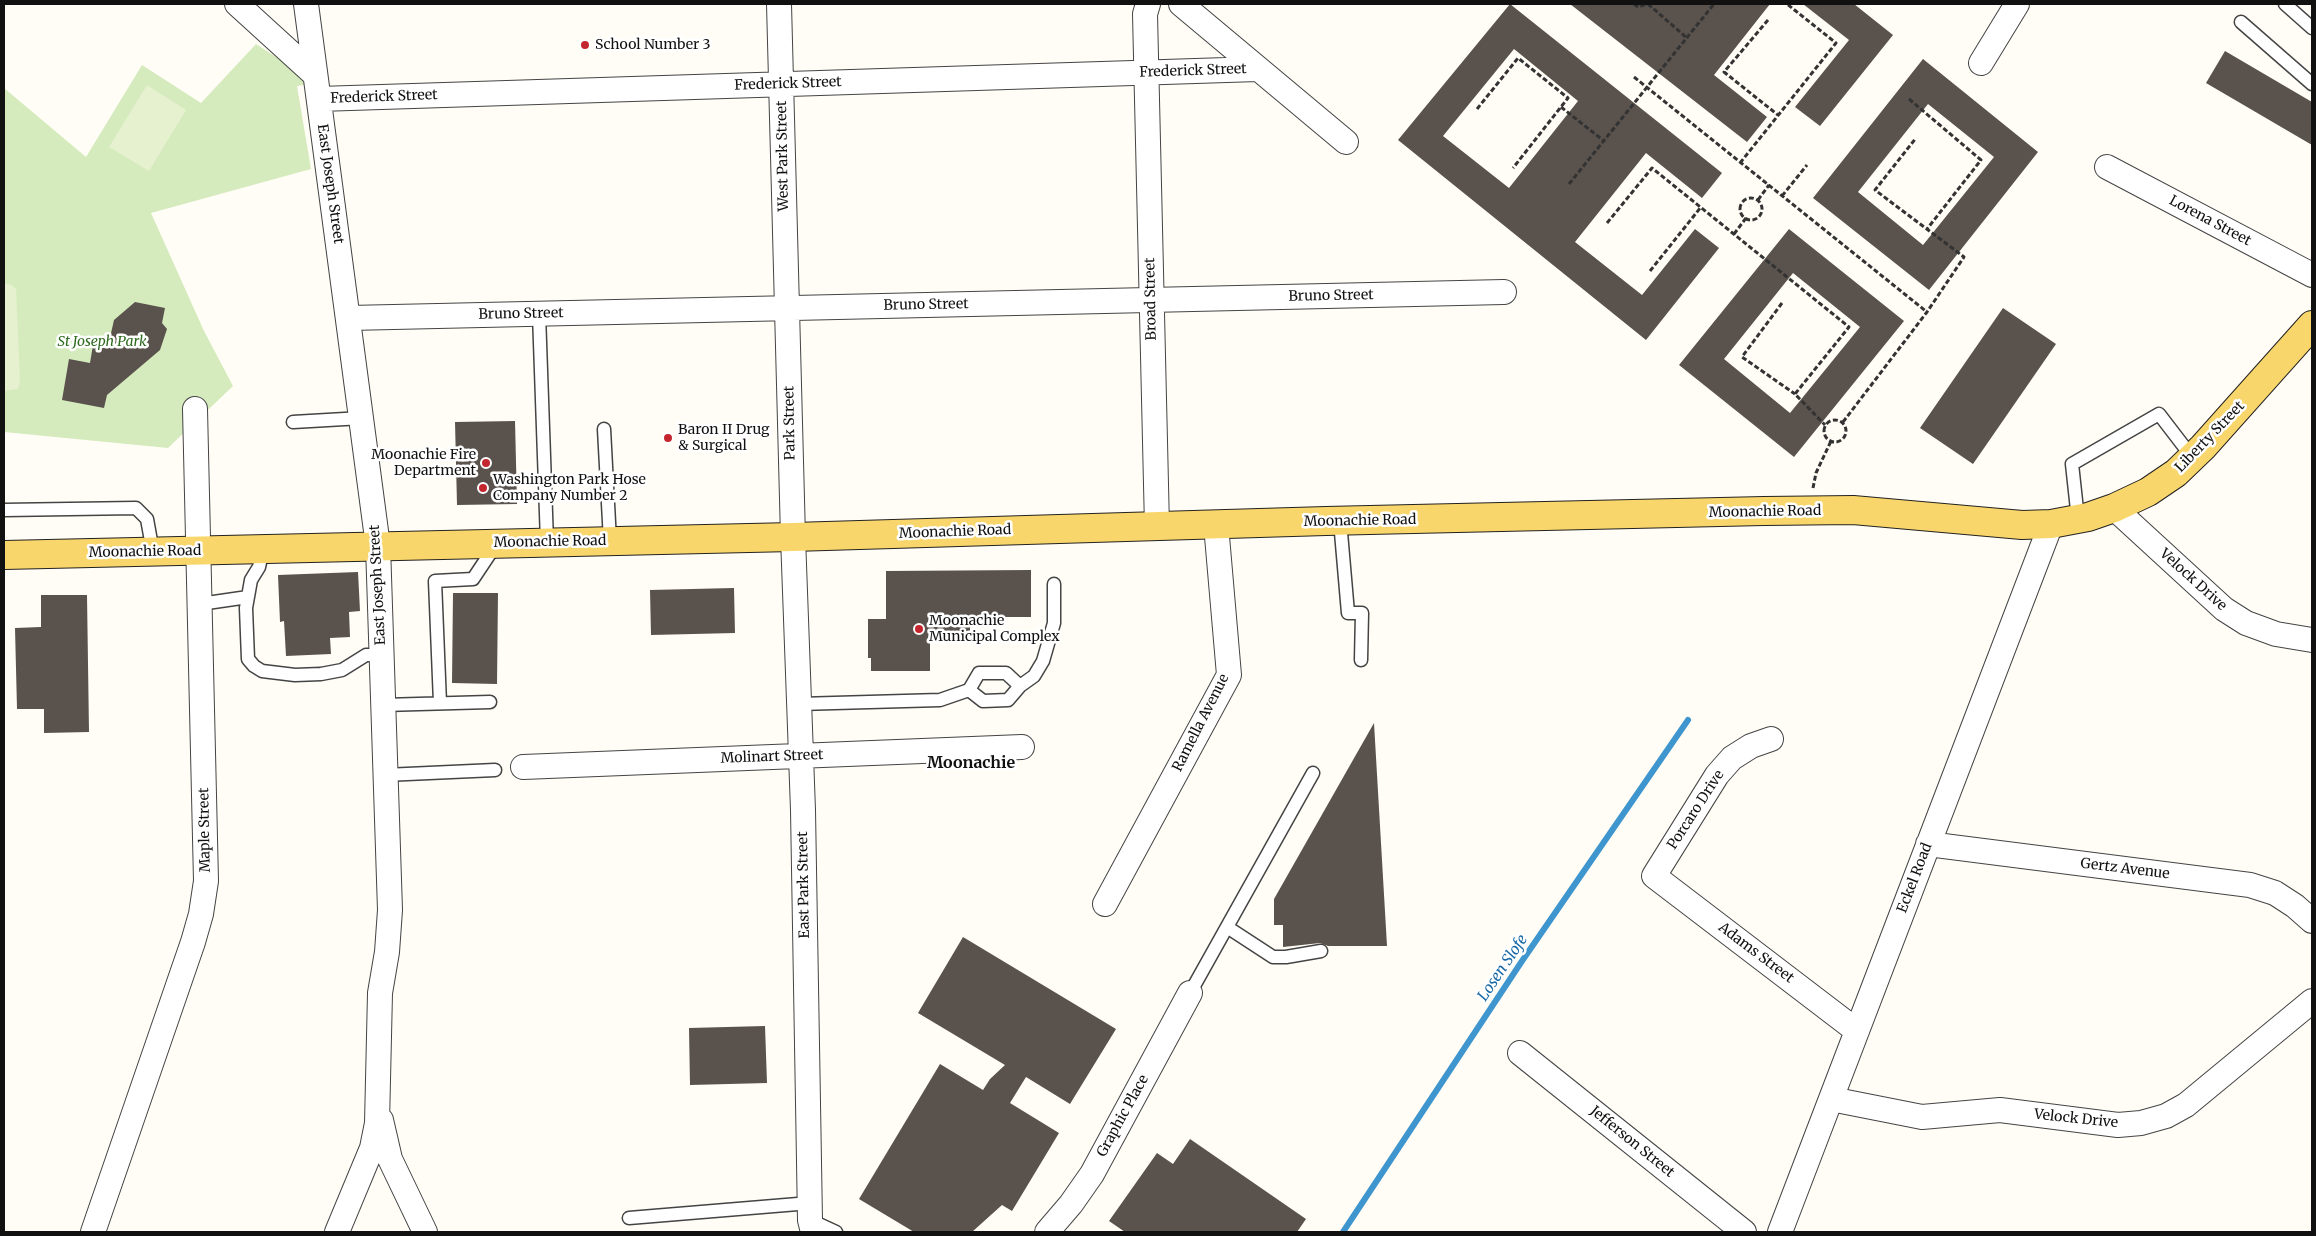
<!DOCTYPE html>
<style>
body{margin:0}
#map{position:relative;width:2316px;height:1236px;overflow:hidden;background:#fffdf5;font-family:Merriweather,serif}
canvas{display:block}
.frame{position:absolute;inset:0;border:5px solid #111;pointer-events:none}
</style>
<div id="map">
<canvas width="2316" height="1236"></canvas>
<div class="frame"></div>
</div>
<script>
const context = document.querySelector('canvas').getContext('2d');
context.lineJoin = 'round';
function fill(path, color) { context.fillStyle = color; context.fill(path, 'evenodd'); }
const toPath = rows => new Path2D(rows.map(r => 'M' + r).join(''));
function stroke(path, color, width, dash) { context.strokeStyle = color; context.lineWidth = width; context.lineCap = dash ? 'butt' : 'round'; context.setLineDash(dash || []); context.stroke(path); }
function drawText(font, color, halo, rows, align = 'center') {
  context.font = font + ' Merriweather,serif'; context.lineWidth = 5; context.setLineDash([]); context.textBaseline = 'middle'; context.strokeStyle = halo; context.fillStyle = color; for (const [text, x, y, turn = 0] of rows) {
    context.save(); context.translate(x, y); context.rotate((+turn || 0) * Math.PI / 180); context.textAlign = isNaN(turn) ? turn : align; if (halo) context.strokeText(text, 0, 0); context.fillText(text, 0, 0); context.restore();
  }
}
fill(toPath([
 [256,44,316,83,297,86,311,169,151,213,204,331,233,386,168,448,4,432,4,88,86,157,142,65,201,103]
]), '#d5ebbd');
fill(toPath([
 [147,85,186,110,149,171,109,147],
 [4,283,12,285,16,289,20,382,18,389,4,391]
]), '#e6f2cf');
stroke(toPath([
 [1343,1232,1522,961,1688,720]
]), '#3f96cf', 6);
fill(toPath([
 [1510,4,1722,173,1702,198,1646,153,1575,242,1642,295,1695,229,1719,248,1646,340,1398,140],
 [1514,49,1578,101,1509,188,1443,136],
 [1570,4,1770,4,1714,75,1767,117,1747,142],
 [1803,4,1854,4,1893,35,1820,126,1795,107,1849,40],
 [2225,51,2312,102,2312,145,2206,83],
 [1923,59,2038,152,1929,290,1813,198],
 [1928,104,1994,157,1923,245,1858,192],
 [1789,229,1904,321,1794,457,1679,365],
 [1793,273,1860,327,1790,413,1724,359],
 [135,302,165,308,162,323,167,329,160,350,107,395,104,408,62,400,69,359,90,363,93,345,100,340,109,342,114,320],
 [2003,308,2056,344,1973,464,1920,428],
 [515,421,517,504,457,505,455,422],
 [1031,570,1031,617,970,617,970,638,930,638,930,671,871,671,871,658,868,658,868,619,886,619,886,571],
 [358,572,360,611,349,612,350,637,330,638,331,654,286,656,284,621,280,622,278,575],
 [734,588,735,633,651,635,650,590],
 [453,593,498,593,497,684,452,683],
 [41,595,87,595,89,732,44,733,44,709,17,709,15,628,41,627],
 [1374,723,1387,946,1328,946,1320,943,1283,947,1283,925,1274,925,1274,899],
 [963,937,1116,1029,1070,1104,1026,1077,1010,1103,1059,1133,1012,1211,1002,1205,972,1232,914,1232,859,1199,940,1064,983,1090,990,1079,1005,1065,918,1013],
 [765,1026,767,1083,690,1085,689,1028],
 [1190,1139,1306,1219,1297,1232,1125,1232,1109,1221,1157,1153,1173,1164]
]), '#5a524d');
const service = toPath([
 [2285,4,2312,28],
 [2241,22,2312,84],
 [539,314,547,542],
 [293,422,362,418],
 [604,429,610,541],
 [4,510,136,508,147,519,153,552],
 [2078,519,2072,464,2159,414,2192,457],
 [1340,521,1348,613,1362,613,1361,660],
 [263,549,259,567,251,580,246,608,248,659,254,666,262,671,295,675,321,674,342,670,366,655,381,655],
 [200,604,248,597],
 [1020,686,1034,676,1043,661,1054,623,1054,584],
 [440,703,435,581,473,579,497,543],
 [799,704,940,700,969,690,979,673,1006,673,1020,686,1008,700,983,701,969,690],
 [383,705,490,702],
 [385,775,495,770],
 [1227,927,1273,957,1286,957,1321,951],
 [1190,993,1313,773],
 [629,1218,810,1203],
 [810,1220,836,1232]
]);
const minor = toPath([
 [237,4,315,75],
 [306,4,378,546,390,910,387,952,380,993,377,1123,372,1148,337,1232],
 [779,4,793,537,803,810,810,1220,813,1232],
 [1148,4,1145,14,1157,527],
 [1181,4,1346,142],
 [1981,63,2017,4],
 [319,99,1258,69],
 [2107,167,2312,275],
 [349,318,1504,292],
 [2114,508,2224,609,2246,623,2276,634,2312,640],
 [1771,739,1751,746,1732,758,1717,775,1654,876,1857,1031],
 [523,767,1022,747],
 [1928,844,2250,885,2275,893,2295,906,2312,921],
 [1105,904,1229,675,1216,525],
 [1520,1053,1744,1232],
 [1831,1099,1922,1117,2000,1110,2118,1125,2141,1123,2166,1116,2186,1105,2312,1001],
 [381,1120,390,1159,425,1232],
 [93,1232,193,942,201,914,206,881,195,409],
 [1047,1232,1071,1204,1092,1174,1190,993],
 [1780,1232,2051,524]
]);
const primary = toPath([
 [4,555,793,537,1326,521,1764,511,1853,510,2022,525,2051,524,2088,517,2114,508,2148,492,2176,473,2203,447,2312,325]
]);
stroke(service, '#444', 15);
stroke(minor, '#444', 26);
stroke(primary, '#222', 30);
stroke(toPath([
 [1634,4,1638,7,1647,4],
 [1648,4,1687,38],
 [1768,20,1724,72,1778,115],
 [1634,77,1927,312],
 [1909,99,1981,160,1927,229],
 [1561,107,1604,141],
 [1477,109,1518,58,1568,98,1513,168],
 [1740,163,1836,43,1787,4],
 [1569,184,1714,4],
 [1782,196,1807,165],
 '1740 209a11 11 0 1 1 22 0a11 11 0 1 1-22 0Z',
 [1758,200,1769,185],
 [1607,223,1652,168,1849,327,1795,394,1825,425],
 [1734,234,1746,218],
 [1650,271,1701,207],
 [1782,303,1742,357,1795,394],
 '1824 431a11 11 0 1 1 22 0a11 11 0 1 1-22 0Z',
 [1843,422,1927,312,1964,257,1875,190,1916,138],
 [1813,488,1816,473,1831,441]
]), '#333', 3, [5, 2.5]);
stroke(service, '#fff', 12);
stroke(minor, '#fff', 24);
stroke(primary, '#f9d66b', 28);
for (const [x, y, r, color] of [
 [585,45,5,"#c4262e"],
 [668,438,5,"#c4262e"],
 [486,463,5,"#c4262e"],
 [483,488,5,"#c4262e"],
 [919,629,5,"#c4262e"]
]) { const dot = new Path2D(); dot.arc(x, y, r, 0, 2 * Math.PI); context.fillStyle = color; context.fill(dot); stroke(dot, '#fff', 2); }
drawText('14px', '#111', '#fff', [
 ["School Number 3",595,45],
 ["Baron II Drug",678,430],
 ["& Surgical",678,446],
 ["Moonachie Fire",476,455,"right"],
 ["Department",476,471,"right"],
 ["Washington Park Hose",493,480],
 ["Company Number 2",493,496],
 ["Moonachie",929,621],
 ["Municipal Complex",929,637]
], 'left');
drawText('14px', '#111', '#fff', [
 ["Frederick Street",1193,71,-2],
 ["Frederick Street",788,84,-2],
 ["Frederick Street",384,97,-2],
 ["West Park Street",783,156,-91],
 ["East Joseph Street",330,184,82],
 ["Lorena Street",2210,221,28],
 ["Bruno Street",1331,296,-1],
 ["Broad Street",1151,299,-91],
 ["Bruno Street",926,305,-1],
 ["Bruno Street",521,314,-1],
 ["Park Street",790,423,-91],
 ["Liberty Street",2210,437,-46],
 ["Moonachie Road",1765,512,-1],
 ["Moonachie Road",1360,521,-1],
 ["Moonachie Road",955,532,-2],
 ["Moonachie Road",550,542,-1],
 ["Moonachie Road",145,552,-1],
 ["Velock Drive",2193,580,42],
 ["East Joseph Street",378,585,-93],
 ["Ramella Avenue",1201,723,-63],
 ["Molinart Street",772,757,-2],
 ["Porcaro Drive",1696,810,-57],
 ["Maple Street",205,830,-91],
 ["Gertz Avenue",2125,869,7],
 ["Eckel Road",1915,878,-69],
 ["East Park Street",804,885,-91],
 ["Adams Street",1756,953,37],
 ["Graphic Place",1123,1116,-61],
 ["Velock Drive",2076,1119,6],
 ["Jefferson Street",1632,1142,39]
]);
drawText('italic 14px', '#2f6b1f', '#fff', [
 ["St Joseph Park",102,342]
]);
drawText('italic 15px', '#1768a6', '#fff', [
 ["Losen Slofe",1503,968,-56]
]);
drawText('bold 16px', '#111', '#fff', [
 ["Moonachie",971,763]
]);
</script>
